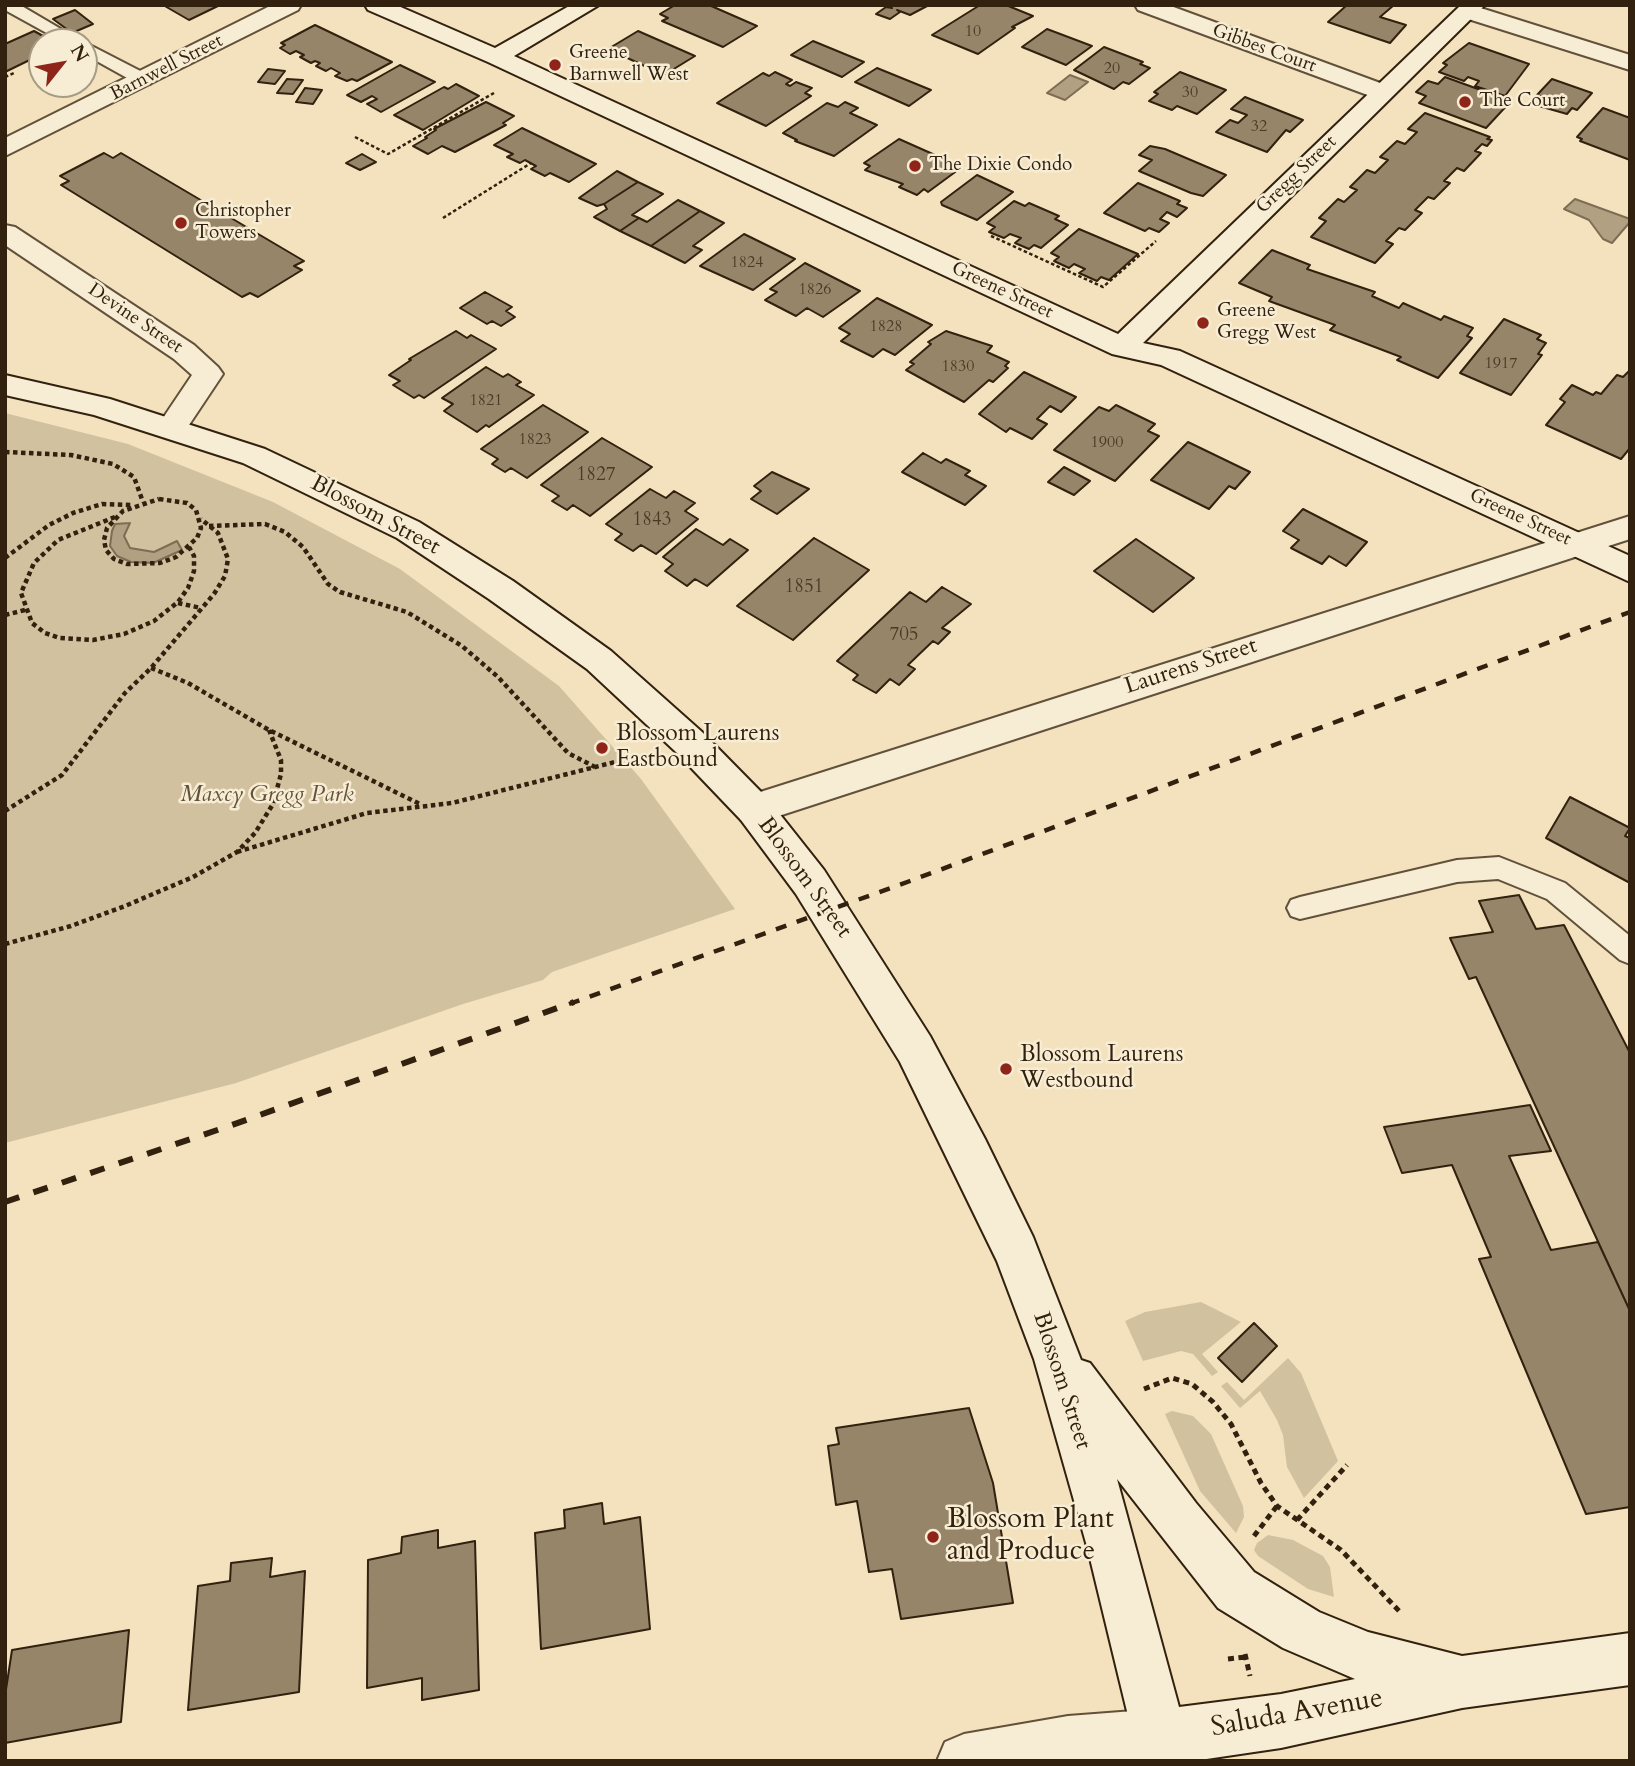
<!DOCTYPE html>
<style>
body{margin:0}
#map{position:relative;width:1635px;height:1766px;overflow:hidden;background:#f3e2bd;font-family:Cardo,serif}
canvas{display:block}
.frame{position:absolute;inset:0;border:7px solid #31210e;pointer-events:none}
.north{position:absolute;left:28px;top:28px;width:70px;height:70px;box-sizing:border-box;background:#f7ecd4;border:2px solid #a89b85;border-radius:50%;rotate:59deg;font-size:19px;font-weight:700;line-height:28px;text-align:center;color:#31210e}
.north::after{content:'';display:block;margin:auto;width:24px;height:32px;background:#8f2418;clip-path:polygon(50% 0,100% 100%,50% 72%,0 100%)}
</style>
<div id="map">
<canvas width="1635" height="1766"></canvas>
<div class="frame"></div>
<div class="north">N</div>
</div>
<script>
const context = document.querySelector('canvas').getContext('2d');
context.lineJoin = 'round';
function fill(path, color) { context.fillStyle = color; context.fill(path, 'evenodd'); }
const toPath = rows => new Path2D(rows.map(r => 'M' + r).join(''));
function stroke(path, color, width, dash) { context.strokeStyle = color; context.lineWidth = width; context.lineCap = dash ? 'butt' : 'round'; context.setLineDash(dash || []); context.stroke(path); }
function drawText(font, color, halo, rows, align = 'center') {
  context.font = font + ' Cardo,serif'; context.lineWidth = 5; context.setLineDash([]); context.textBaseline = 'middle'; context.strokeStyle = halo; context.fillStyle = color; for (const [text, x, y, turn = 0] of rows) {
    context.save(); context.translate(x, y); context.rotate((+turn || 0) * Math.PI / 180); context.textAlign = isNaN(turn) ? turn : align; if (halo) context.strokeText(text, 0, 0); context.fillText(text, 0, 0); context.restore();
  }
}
fill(toPath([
 [5,413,128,444,273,502,400,569,559,686,641,779,735,909,552,972,543,980,463,1004,236,1083,5,1143],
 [1201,1302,1241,1322,1202,1354,1218,1372,1212,1376,1193,1354,1181,1351,1143,1361,1125,1321,1145,1312],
 [1288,1358,1301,1373,1338,1461,1304,1498,1287,1467,1283,1435,1277,1420,1260,1391,1240,1408,1221,1386,1227,1382,1244,1400],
 [1172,1411,1193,1416,1211,1434,1243,1506,1244,1517,1236,1533,1200,1491,1165,1414],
 [1268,1535,1293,1540,1323,1556,1330,1567,1334,1597,1308,1589,1258,1556,1254,1550,1257,1543]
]), '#d2c19f');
const water = toPath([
 [1070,75,1088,82,1065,100,1047,93,1070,75],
 [1575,199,1630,219,1630,222,1612,243,1603,239,1589,220,1564,209,1575,199],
 [130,523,124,536,130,548,154,552,177,541,182,550,153,563,131,562,117,556,110,546,112,531,115,524,130,523]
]);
fill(water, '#b1a082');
stroke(water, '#7e6d54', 2);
const building = toPath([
 [163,5,220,5,189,20,163,5],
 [675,5,709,5,757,26,723,47,662,21,668,18,660,14,675,5],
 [886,5,929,5,910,15,897,10,900,12,890,19,876,14,886,7,892,8,886,5],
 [980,5,1006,5,1033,16,1012,27,1015,28,978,54,932,35,980,5],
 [1347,5,1394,5,1380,17,1406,25,1390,43,1328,22,1347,5],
 [75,10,93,24,72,33,53,19,75,10],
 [315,25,392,62,357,81,352,79,347,81,335,76,340,73,331,68,326,71,316,66,320,63,315,61,311,63,300,57,304,55,296,51,290,54,280,48,285,45,281,43,315,25],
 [1047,29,1092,46,1066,65,1022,47,1047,29],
 [34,31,54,42,42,42,42,54,5,72,5,44,34,31],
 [638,31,695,56,664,75,608,49,638,31],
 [813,41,864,62,842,77,791,55,813,41],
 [1469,43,1529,64,1505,96,1475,86,1479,81,1468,77,1464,81,1439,72,1447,65,1443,63,1469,43],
 [1104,47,1143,62,1140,64,1150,68,1129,84,1123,82,1114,89,1074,70,1104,47],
 [400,65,435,82,381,112,367,104,377,99,372,96,361,102,347,95,400,65],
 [877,68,931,90,909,106,855,82,877,68],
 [268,69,285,71,275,84,258,82,268,69],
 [775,72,792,80,786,84,790,86,796,82,812,88,805,93,811,96,766,126,717,103,763,73,769,76,775,72],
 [1180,72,1226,90,1197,114,1177,106,1172,110,1149,101,1158,94,1154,92,1180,72],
 [1445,77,1511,101,1486,128,1419,103,1426,96,1416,92,1428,81,1438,84,1445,77],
 [287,79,303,80,293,94,277,93,287,79],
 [1552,79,1592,93,1577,110,1572,108,1567,114,1539,106,1537,104,1543,97,1537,95,1552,79],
 [456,84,479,96,423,130,394,115,444,87,448,89,456,84],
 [305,88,322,90,313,104,296,102,305,88],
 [1245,97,1303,120,1290,132,1286,130,1267,152,1216,132,1230,120,1238,123,1247,115,1231,109,1245,97],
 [486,102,514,116,503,123,506,125,455,152,442,146,428,154,413,146,427,138,425,137,436,130,434,129,486,102],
 [845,102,858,108,850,113,877,125,834,156,795,141,797,140,783,133,827,103,838,107,845,102],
 [1603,108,1630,118,1630,160,1580,141,1582,139,1577,137,1603,108],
 [1425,113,1490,137,1487,139,1492,140,1487,146,1482,144,1475,151,1481,153,1464,171,1457,168,1444,181,1450,183,1434,199,1428,197,1415,210,1422,213,1405,230,1399,228,1386,241,1393,244,1375,263,1311,237,1326,221,1319,218,1338,199,1344,202,1357,190,1350,187,1367,170,1375,173,1388,160,1380,157,1397,141,1405,144,1417,132,1408,129,1425,113],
 [522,128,596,164,569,182,550,173,545,176,531,169,536,166,525,160,520,163,507,157,513,154,494,145,522,128],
 [899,139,962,167,928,192,924,189,917,195,899,187,903,184,865,170,870,166,864,163,899,139],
 [1150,146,1165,149,1226,175,1203,196,1191,193,1139,171,1152,160,1139,155,1150,146],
 [104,153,113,158,121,153,304,261,294,266,302,270,258,297,250,293,242,297,61,185,69,181,60,176,104,153],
 [362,154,376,162,360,170,346,163,362,154],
 [617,171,638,182,604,204,597,206,579,198,617,171],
 [977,175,1013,192,977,220,942,205,941,202,977,175],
 [638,182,663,194,632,215,639,218,620,231,594,217,607,209,604,204,638,182],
 [1138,183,1180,201,1177,204,1187,208,1177,217,1167,212,1160,219,1169,223,1159,232,1149,228,1145,231,1104,213,1138,183],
 [678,200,700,211,651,246,620,231,639,218,647,222,678,200],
 [1014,201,1025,206,1029,203,1059,216,1055,219,1068,225,1041,248,1034,245,1029,249,1015,243,1021,238,1010,234,1004,238,989,232,995,227,987,223,1014,201],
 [700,211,724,223,693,246,702,250,685,263,651,246,700,211],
 [1079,229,1138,254,1109,280,1101,277,1097,281,1079,273,1085,269,1074,264,1069,268,1054,261,1059,257,1051,253,1079,229],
 [744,234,795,259,753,290,700,266,744,234],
 [1272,250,1310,265,1307,269,1375,292,1372,296,1399,308,1403,303,1441,320,1444,316,1473,328,1467,336,1472,338,1438,378,1397,360,1401,357,1330,330,1335,325,1269,301,1272,297,1239,283,1272,250],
 [805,263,860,291,823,317,807,308,796,316,765,300,777,292,770,289,805,263],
 [485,292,512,307,506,311,515,317,501,326,492,321,487,324,460,308,485,292],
 [877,298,932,325,895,355,883,349,873,357,841,341,850,334,839,328,877,298],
 [1504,319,1541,335,1537,339,1546,343,1538,354,1542,355,1511,395,1460,373,1504,319],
 [456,331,467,338,471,335,496,349,424,398,419,395,414,398,393,385,400,381,389,375,411,360,409,359,456,331],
 [946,331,992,346,987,352,1009,362,1005,366,1008,368,993,382,989,380,964,402,906,370,914,364,910,362,931,344,928,342,946,331],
 [486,367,503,377,508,374,521,382,516,385,534,395,489,427,486,425,477,432,444,411,453,404,442,398,486,367],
 [1630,370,1630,448,1621,459,1546,425,1565,402,1560,399,1572,385,1593,395,1596,392,1601,394,1617,375,1623,377,1630,370],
 [1024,372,1076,397,1061,412,1050,406,1037,419,1047,424,1032,439,1010,428,1006,432,979,414,1024,372],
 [543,405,588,432,527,478,511,468,505,472,492,464,498,459,481,449,543,405],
 [1116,405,1155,424,1148,431,1159,436,1115,481,1054,450,1099,407,1109,411,1116,405],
 [602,438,652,467,590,516,573,505,567,510,552,501,559,496,541,485,602,438],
 [1188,442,1250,472,1235,489,1229,486,1209,509,1151,480,1188,442],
 [923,453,941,463,946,459,970,471,965,475,986,486,965,505,902,472,923,453],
 [1064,467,1090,481,1074,495,1048,482,1064,467],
 [772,472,809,489,777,514,751,499,761,491,754,486,772,472],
 [650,489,666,498,674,491,695,503,685,511,698,519,656,554,641,545,633,551,615,540,622,534,606,524,650,489],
 [1303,509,1367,542,1346,566,1329,556,1322,564,1291,548,1299,540,1283,531,1303,509],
 [696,529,723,545,730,539,748,550,707,586,695,579,687,586,665,571,673,564,663,557,696,529],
 [814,538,869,570,793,640,737,606,814,538],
 [1136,539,1194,578,1153,612,1094,571,1136,539],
 [942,587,971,604,942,628,950,632,938,644,933,641,908,665,915,669,899,685,890,679,876,693,853,680,858,675,837,661,910,592,926,602,942,587],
 [1570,797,1630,828,1625,836,1630,838,1630,883,1546,838,1570,797],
 [1519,895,1536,929,1564,925,1630,1053,1630,1311,1476,977,1469,979,1450,938,1493,932,1479,901,1519,895],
 [1530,1105,1551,1151,1509,1156,1551,1250,1598,1242,1630,1311,1630,1507,1586,1514,1479,1259,1491,1257,1452,1165,1402,1173,1384,1127,1530,1105],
 [1254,1323,1277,1346,1242,1382,1218,1358,1254,1323],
 [969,1408,993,1483,1013,1603,901,1619,892,1569,869,1572,857,1501,836,1505,828,1446,839,1444,836,1428,969,1408],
 [602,1503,604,1524,640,1517,650,1629,541,1649,535,1533,565,1528,564,1510,602,1503],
 [438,1530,438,1548,475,1541,479,1690,422,1700,422,1678,367,1688,368,1560,401,1553,402,1537,438,1530],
 [272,1558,270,1577,305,1571,299,1692,188,1710,198,1586,230,1581,231,1563,272,1558],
 [129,1630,121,1722,5,1743,5,1696,12,1650,129,1630]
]);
fill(building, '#968569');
stroke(building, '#31210e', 2);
const lane = toPath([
 [5,5,20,5,83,42,63,42,5,10,5,5],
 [84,42,150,76,152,80,150,84,138,84,84,54,84,42],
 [1499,857,1565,883,1630,936,1630,964,1620,960,1547,899,1498,879,1457,882,1300,919,1291,916,1287,908,1291,900,1300,897,1457,860,1499,857]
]);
const street = toPath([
 [272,5,301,5,298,10,5,156,5,138,272,5],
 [1135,5,1168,5,1391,87,1394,92,1391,97,1373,97,1138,10,1135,5],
 [1471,5,1630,55,1630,70,1462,17,1458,12,1462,7,1471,5],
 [5,225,15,227,194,345,218,367,223,374,183,434,172,437,161,434,157,427,192,375,174,359,5,245,5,225],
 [1630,516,1630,539,754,824,741,820,735,809,741,798,754,794,1630,516],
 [1160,1709,1179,1717,1187,1736,1179,1755,1165,1761,937,1761,945,1742,964,1734,1068,1716,1160,1709]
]);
const secondary = toPath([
 [365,5,396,5,495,48,571,5,599,5,514,56,1118,334,1461,5,1485,5,1143,343,1180,351,1630,556,1630,582,1161,365,1112,354,488,62,368,10,365,5],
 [5,375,110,399,265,449,419,522,513,581,611,651,702,732,767,798,824,870,930,1036,985,1139,1033,1237,1081,1360,1090,1363,1196,1503,1254,1572,1319,1612,1368,1632,1462,1656,1630,1633,1630,1685,1462,1708,1281,1748,1193,1761,1139,1761,1088,1550,1034,1359,997,1261,900,1062,796,894,741,820,676,752,587,669,489,599,397,538,243,463,94,415,5,395,5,375],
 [1117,1479,1218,1608,1283,1648,1355,1679,1281,1694,1179,1707,1117,1479]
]);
stroke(lane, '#62513a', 4);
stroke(street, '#62513a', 4);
stroke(secondary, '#31210e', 4);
stroke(toPath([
 [5,77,14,73],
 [355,137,388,154,494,93],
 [443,218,531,163],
 [991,236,1103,287,1156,241]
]), '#31210e', 2.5, [3.5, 2.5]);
stroke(toPath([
 [5,452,71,455,113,464,134,477,143,502],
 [159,499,187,503,196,510,201,528,197,538,176,557,160,563,127,564,114,559,106,550,104,540,107,528,123,511,159,499],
 [115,517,58,540,34,563,21,593,32,623,45,633,60,638,93,640,124,634,154,621,178,602,188,588,194,571,194,556,189,547],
 [209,526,265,524,285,532,303,547,328,584,340,592,407,612,462,646,498,677,568,753,595,767],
 [5,558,49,525,73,513,102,504,133,505],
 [178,603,201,608],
 [5,615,25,610],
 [151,668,188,683,269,730,422,805],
 [5,811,62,775,125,693,151,668,214,594,225,576,228,559,218,533,201,519],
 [237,852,367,813,452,803,635,757],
 [5,944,71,926,125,906,193,877,237,852,255,833,273,804,281,774,281,760,269,730]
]), '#31210e', 4.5, [4.5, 3.5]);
stroke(toPath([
 [1144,1389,1172,1378,1192,1384,1213,1402,1231,1424,1261,1483,1277,1506,1341,1550,1401,1613],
 [1297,1520,1347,1465],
 [1254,1536,1277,1506],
 [1245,1654,1250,1676],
 [1228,1659,1246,1657]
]), '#31210e', 5, [6, 4.5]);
fill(lane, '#f7ecd4');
fill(street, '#f7ecd4');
fill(secondary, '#f7ecd4');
stroke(toPath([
 [569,1004,910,881,1630,612]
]), '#31210e', 4.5, [11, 11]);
stroke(toPath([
 [5,1202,232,1125,574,1002]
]), '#31210e', 6, [15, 15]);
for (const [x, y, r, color] of [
 [555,65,7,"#8f2418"],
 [1465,102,7,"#8f2418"],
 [915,166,7,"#8f2418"],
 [181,223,7,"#8f2418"],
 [1203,323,7,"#8f2418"],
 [602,748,7,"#8f2418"],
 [1006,1069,7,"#8f2418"],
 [933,1537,7,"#8f2418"]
]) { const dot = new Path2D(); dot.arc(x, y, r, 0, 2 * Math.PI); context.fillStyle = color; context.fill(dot); stroke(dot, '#f7ecd4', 2.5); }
drawText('16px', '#4a3a25', null, [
 ["10",973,32],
 ["20",1112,69],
 ["30",1190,93],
 ["32",1259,127],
 ["1824",747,263],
 ["1826",815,290],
 ["1828",886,327],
 ["1917",1501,364],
 ["1830",958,367],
 ["1821",486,401],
 ["1823",535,440],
 ["1900",1107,443]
]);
drawText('19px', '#31210e', '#f7ecd4', [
 ["Gibbes Court",1264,49,20],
 ["Barnwell Street",167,68,-27],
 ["Gregg Street",1297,175,-44],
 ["Greene Street",1002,291,25],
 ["Devine Street",135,319,34],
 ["Greene Street",1520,518,25]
]);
drawText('19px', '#31210e', '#f7ecd4', [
 ["Greene",569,54],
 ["Barnwell West",569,76],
 ["The Court",1479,102],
 ["The Dixie Condo",929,166],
 ["Christopher",195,212],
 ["Towers",195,234],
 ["Greene",1217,312],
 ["Gregg West",1217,334]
], 'left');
drawText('19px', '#4a3a25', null, [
 ["1827",596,476],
 ["1843",652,521],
 ["1851",804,588],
 ["705",904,636]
]);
drawText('23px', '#31210e', '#f7ecd4', [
 ["Blossom Street",375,516,28],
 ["Laurens Street",1191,667,-18],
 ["Blossom Street",804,878,54],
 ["Blossom Street",1061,1381,72]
]);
drawText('23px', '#31210e', '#f7ecd4', [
 ["Blossom Laurens",616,735],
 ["Eastbound",616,761],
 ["Blossom Laurens",1020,1056],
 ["Westbound",1020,1082]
], 'left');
drawText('italic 23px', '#61513a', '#f7ecd4', [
 ["Maxcy Gregg Park",267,796]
]);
drawText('28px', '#31210e', '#f7ecd4', [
 ["Blossom Plant",947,1521],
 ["and Produce",947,1553]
], 'left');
drawText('28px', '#31210e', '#f7ecd4', [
 ["Saluda Avenue",1297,1714,-10]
]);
</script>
